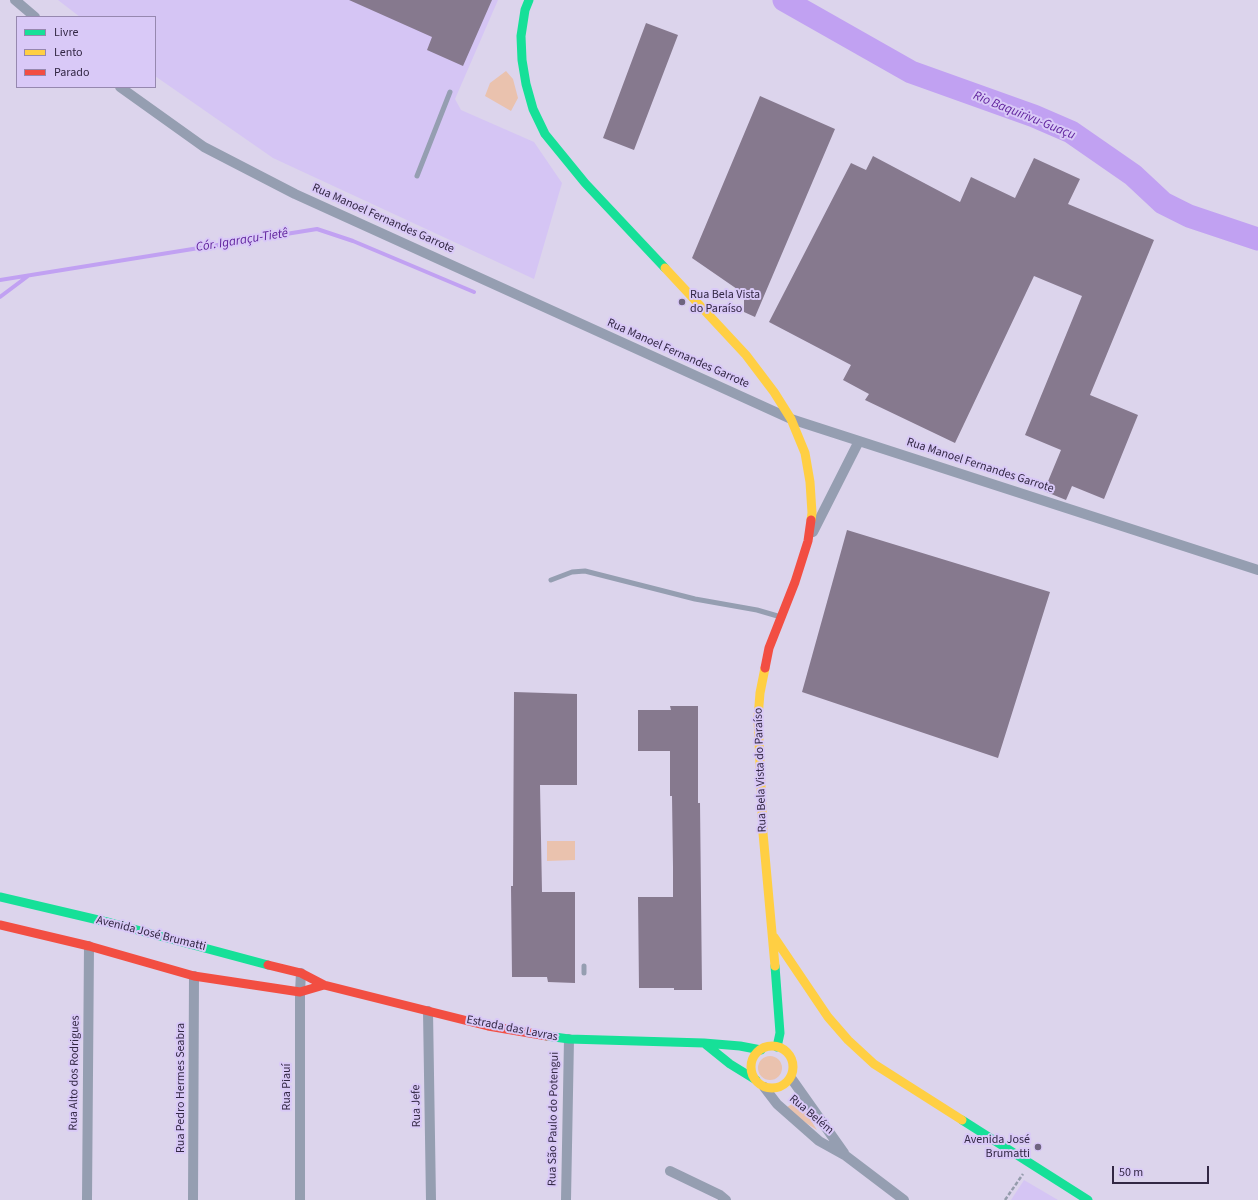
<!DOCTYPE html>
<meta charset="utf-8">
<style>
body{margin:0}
#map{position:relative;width:1258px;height:1200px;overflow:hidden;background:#dcd4ec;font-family:"Source Sans 3",sans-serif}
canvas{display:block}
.legend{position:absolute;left:16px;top:16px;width:140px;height:72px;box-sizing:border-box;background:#d9c9f7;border:1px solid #9688af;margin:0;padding:5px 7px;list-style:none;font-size:12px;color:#322744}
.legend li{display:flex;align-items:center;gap:8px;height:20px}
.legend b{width:20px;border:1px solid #9688af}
.scale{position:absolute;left:1112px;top:1166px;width:97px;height:18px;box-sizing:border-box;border:2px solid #322744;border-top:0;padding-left:5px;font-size:12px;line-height:14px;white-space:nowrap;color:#322744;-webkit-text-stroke:3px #d9c9f7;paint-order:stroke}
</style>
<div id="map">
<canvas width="1258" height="1200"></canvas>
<ul class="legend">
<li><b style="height:5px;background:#16e098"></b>Livre</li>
<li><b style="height:5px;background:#ffcf43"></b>Lento</li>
<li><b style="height:5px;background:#f24e42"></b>Parado</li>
</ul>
<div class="scale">50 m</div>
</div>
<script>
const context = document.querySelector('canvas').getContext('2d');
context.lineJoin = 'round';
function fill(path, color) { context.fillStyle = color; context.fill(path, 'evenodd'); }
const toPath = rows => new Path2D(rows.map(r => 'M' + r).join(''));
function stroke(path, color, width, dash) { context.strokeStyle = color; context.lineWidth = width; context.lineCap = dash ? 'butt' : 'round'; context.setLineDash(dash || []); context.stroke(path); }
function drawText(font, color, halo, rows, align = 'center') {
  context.font = font + ' "Source Sans 3",sans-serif'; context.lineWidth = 4; context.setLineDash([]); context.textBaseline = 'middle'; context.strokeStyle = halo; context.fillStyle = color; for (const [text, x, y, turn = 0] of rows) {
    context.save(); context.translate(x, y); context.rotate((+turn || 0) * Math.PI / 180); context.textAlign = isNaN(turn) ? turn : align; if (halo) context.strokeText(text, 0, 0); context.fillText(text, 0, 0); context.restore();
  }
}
fill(toPath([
 [58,0,498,0,455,99,461,110,534,142,562,183,534,279,273,158,155,76,155,17,80,17],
 [1024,1180,1058,1200,1011,1200]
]), '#d5c5f4');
fill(toPath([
 [506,71,513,79,518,98,511,111,485,96,490,83],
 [547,841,575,841,575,860,547,861],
 '758 1068a12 12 0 1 1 24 0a12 12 0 1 1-24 0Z',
 [798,1100,817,1130,784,1109]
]), '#eac2ae');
stroke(toPath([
 [0,280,317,229,353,241,474,292],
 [0,297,28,276]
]), '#c1a1f2', 4);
stroke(toPath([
 [784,0,911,72,1034,116,1071,132,1133,175,1163,203,1189,216,1258,239]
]), '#c1a1f2', 23);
fill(toPath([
 [349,0,492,0,463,66,427,50,432,37],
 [646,23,678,35,634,150,603,138],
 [760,96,835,129,755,317,744,312,744,299,737,289,692,258],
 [873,156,960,202,971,177,1015,198,1034,158,1080,179,1068,204,1154,240,1090,395,1138,415,1104,499,1072,486,1066,500,1044,491,1061,450,1025,435,1082,296,1034,276,955,443,865,400,869,394,843,380,851,365,769,322,851,163,866,170],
 [847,530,1050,592,998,758,802,692],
 [514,692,577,694,577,785,540,785,542,892,575,892,575,983,548,982,547,977,512,977,511,886,513,886],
 [670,706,698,706,698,803,700,803,702,990,674,990,674,988,639,988,638,897,673,897,673,867,672,796,670,796,670,751,638,751,638,710,671,710]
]), '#86798e');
stroke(toPath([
 [1005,1200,1023,1174]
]), '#959cac', 2.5, [4, 2]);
stroke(toPath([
 [417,176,450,92],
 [551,580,572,572,585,571,695,599,757,610,781,617],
 [584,973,584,966]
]), '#959eb1', 5);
stroke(toPath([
 [15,0,35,17],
 [120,87,204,147,295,194,791,419,1258,570],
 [813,532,859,441],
 [428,1011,431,1200],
 [791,1078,844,1153],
 [764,1087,777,1104,819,1141,846,1156,904,1200],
 [670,1171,720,1195,726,1200],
 [87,1200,89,946],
 [193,1200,194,976],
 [300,1200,300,992,301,973],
 [566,1200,569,1039]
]), '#959eb1', 10);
stroke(toPath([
 [529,0,525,10,521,36,522,60,526,84,533,109,545,134,585,183,665,268],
 [0,897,111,923,268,965],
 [775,966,780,1033,777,1047],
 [547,1036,569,1039,704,1043,740,1046,761,1050],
 [704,1043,730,1064,756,1080],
 [962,1120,1088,1200]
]), '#16e098', 9);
stroke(toPath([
 [665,268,746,355,774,392,791,419,805,453,810,482,812,513,811,520],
 [765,668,760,693,758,718,763,833,775,966],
 [774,937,828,1017,848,1040,874,1064,962,1120],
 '751 1067a21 21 0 1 1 42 0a21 21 0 1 1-42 0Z'
]), '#ffcf43', 9);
stroke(toPath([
 [765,668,769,648,795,582,808,541,811,520],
 [0,925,89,946,194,976,300,992,324,985],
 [268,965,301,973,324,985,488,1026,547,1036]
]), '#f24e42', 9);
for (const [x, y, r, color] of [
 [682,302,4,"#6e647f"],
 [1038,1147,4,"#6e647f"]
]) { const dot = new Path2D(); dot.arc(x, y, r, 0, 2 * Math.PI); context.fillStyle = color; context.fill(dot); stroke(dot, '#d9c9f7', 1.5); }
drawText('12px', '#322744', '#d9c9f7', [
 ["Rua Manoel Fernandes Garrote",383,219,24],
 ["Rua Manoel Fernandes Garrote",678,354,24],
 ["Rua Manoel Fernandes Garrote",980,466,18],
 ["Rua Bela Vista do Paraíso",761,770,-92],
 ["Avenida José Brumatti",151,934,14],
 ["Estrada das Lavras",512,1029,11],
 ["Rua Alto dos Rodrigues",75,1073,-89],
 ["Rua Piauí",287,1087,-90],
 ["Rua Pedro Hermes Seabra",181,1088,-90],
 ["Rua Jefe",417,1106,-91],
 ["Rua Belém",811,1115,40],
 ["Rua São Paulo do Potengui",554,1119,-89]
]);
drawText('12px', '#322744', '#d9c9f7', [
 ["Rua Bela Vista",690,295],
 ["do Paraíso",690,309],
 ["Avenida José",1030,1140,"right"],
 ["Brumatti",1030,1154,"right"]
], 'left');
drawText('italic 13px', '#60239d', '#d9c9f7', [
 ["Rio Baquirivu-Guaçu",1024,116,22],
 ["Cór. Igaraçu-Tietê",242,241,-9]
]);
</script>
